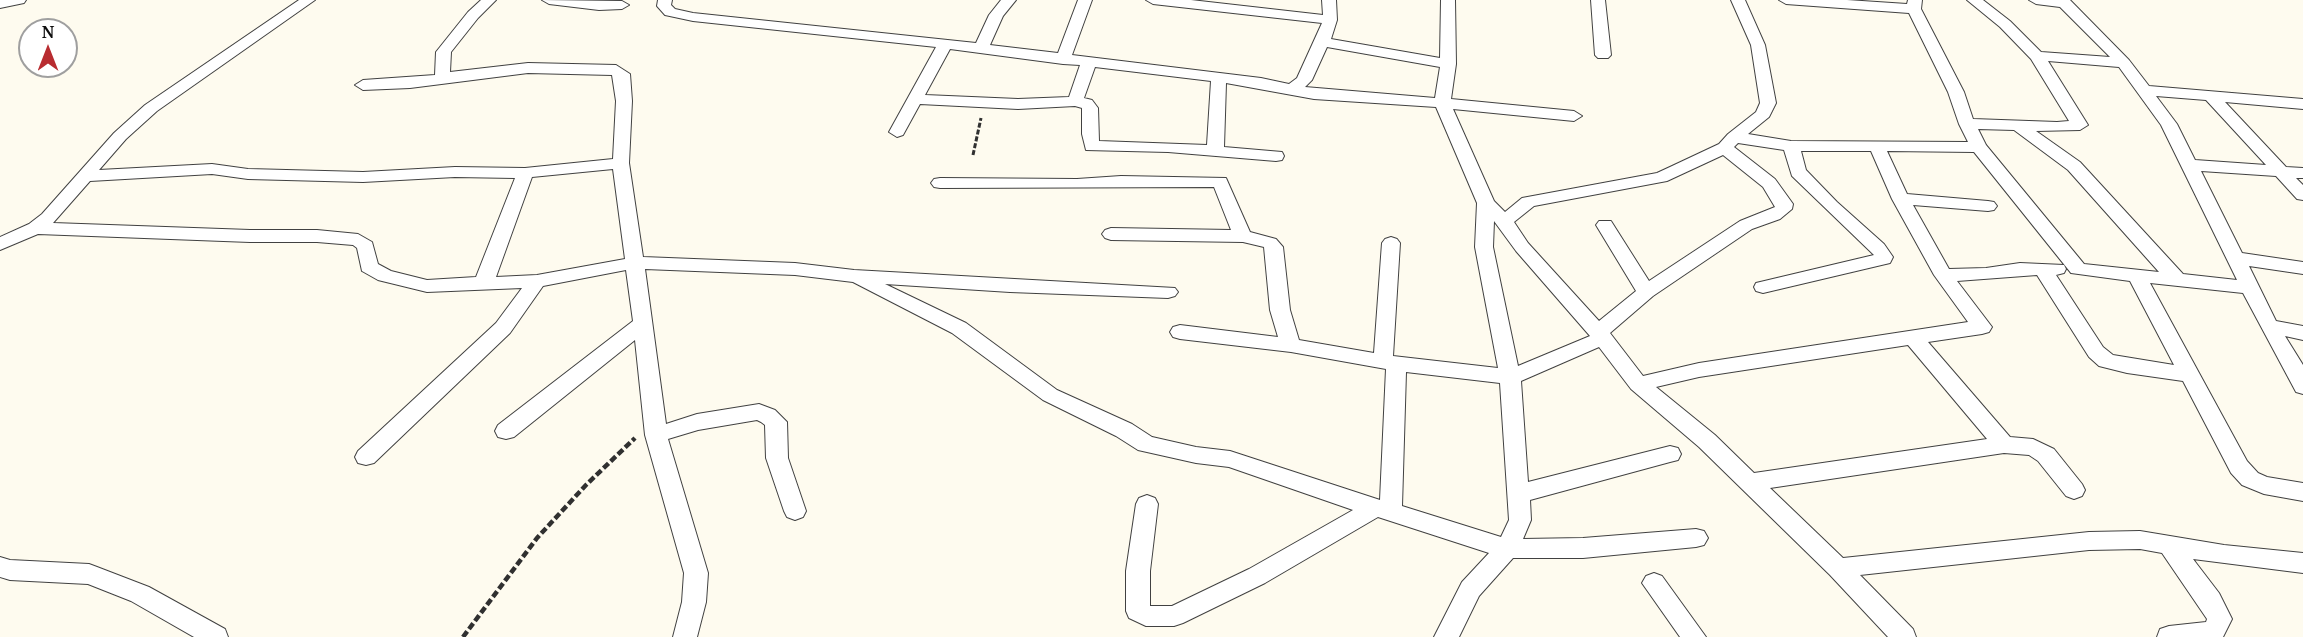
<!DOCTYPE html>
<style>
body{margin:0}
#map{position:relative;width:2303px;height:637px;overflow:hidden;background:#fefbef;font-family:"Noto Serif",serif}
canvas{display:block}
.north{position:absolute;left:18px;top:18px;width:60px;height:60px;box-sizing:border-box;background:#fff;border:2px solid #9f9f9f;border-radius:50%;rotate:0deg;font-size:16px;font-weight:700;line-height:24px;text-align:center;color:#0e0e0e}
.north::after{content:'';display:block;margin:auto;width:21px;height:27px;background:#b82c30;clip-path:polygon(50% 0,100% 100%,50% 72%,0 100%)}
</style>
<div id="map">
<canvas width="2303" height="637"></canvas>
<div class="north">N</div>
</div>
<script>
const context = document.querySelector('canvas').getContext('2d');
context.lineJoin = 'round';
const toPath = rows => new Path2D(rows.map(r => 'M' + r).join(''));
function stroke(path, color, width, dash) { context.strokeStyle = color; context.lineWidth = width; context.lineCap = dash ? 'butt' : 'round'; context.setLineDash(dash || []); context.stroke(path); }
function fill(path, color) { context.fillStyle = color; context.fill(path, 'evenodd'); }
const minor = toPath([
 [0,0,26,0,24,3,0,8,0,0],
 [299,0,315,0,157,111,126,139,99,170,212,164,248,169,363,172,455,167,525,168,613,159,616,101,612,75,528,73,410,88,363,90,355,85,363,80,435,75,436,52,468,12,481,0,496,0,478,18,451,52,450,72,528,63,616,65,630,74,632,101,629,163,643,257,795,263,854,270,1175,288,1178,292,1175,296,1168,298,1010,292,885,284,966,323,1057,390,1132,424,1152,437,1196,447,1230,451,1380,500,1386,369,1291,352,1180,339,1173,337,1170,332,1173,327,1180,325,1278,337,1270,310,1264,247,1243,242,1111,240,1105,238,1102,234,1105,230,1111,228,1231,230,1214,187,940,188,934,187,931,183,934,179,940,178,1077,179,1121,176,1226,178,1250,232,1276,239,1283,247,1290,310,1299,340,1374,353,1382,243,1385,239,1391,237,1397,239,1400,243,1393,356,1498,368,1475,247,1477,203,1436,107,1314,99,1226,83,1224,147,1282,152,1284,156,1282,160,1276,161,1168,152,1086,150,1082,134,1082,108,1075,106,1018,109,920,104,903,135,897,137,889,132,936,47,693,21,665,15,657,6,658,0,672,0,671,5,675,9,693,13,976,43,989,15,1001,0,1016,0,1003,16,990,45,1058,53,1078,0,1092,0,1072,55,1261,78,1289,84,1297,78,1322,23,1153,4,1146,0,1191,0,1323,15,1322,0,1336,0,1337,20,1331,39,1440,58,1441,0,1455,0,1456,64,1451,99,1574,111,1582,116,1574,121,1453,109,1494,201,1505,212,1522,198,1657,173,1670,167,1719,144,1728,134,1756,112,1760,103,1751,45,1731,0,1745,0,1765,45,1776,103,1769,117,1748,134,1791,141,1968,142,1959,124,1948,92,1909,13,1786,4,1779,0,1847,0,1907,4,1908,0,1922,0,1921,9,1964,92,1973,119,2057,122,2069,121,2031,59,2000,27,1967,0,1983,0,2010,21,2041,52,2110,57,2060,7,2036,4,2029,0,2070,0,2129,60,2149,86,2303,99,2303,109,2225,102,2286,167,2303,168,2303,178,2296,178,2303,185,2303,200,2297,199,2276,176,2201,171,2242,253,2303,262,2303,274,2249,266,2276,321,2303,326,2303,340,2285,336,2303,365,2303,394,2296,392,2243,293,2150,283,2247,461,2258,473,2267,477,2303,483,2303,501,2264,494,2242,485,2231,473,2183,381,2127,373,2099,366,2089,357,2037,275,1957,281,1992,327,1989,332,1982,334,1928,342,2010,437,2033,439,2054,449,2082,484,2085,490,2082,496,2074,499,2066,496,2038,461,2029,455,2004,453,1770,488,1843,558,2089,532,2140,531,2224,545,2303,553,2303,573,2193,559,2219,593,2232,619,2223,637,2157,637,2160,629,2169,626,2206,622,2207,619,2162,553,2140,549,2089,550,1860,575,1913,629,1916,637,1888,637,1830,575,1699,447,1631,389,1599,347,1521,381,1528,482,1670,446,1678,448,1681,454,1678,460,1670,462,1530,500,1531,520,1523,539,1583,538,1696,529,1704,531,1708,538,1704,545,1696,547,1583,558,1513,558,1479,596,1459,637,1434,637,1462,582,1489,553,1378,517,1265,583,1183,623,1174,626,1146,626,1129,618,1126,611,1126,571,1136,504,1139,498,1147,495,1155,498,1158,504,1150,571,1150,606,1172,606,1249,569,1353,510,1229,467,1196,463,1138,450,1116,436,1043,400,952,333,853,282,795,275,645,269,666,424,697,414,759,404,775,410,787,422,788,458,806,511,803,517,795,520,787,517,784,511,766,458,765,425,761,422,757,420,698,430,668,439,708,573,706,602,697,637,673,637,682,602,684,573,645,435,635,340,514,437,506,439,498,437,495,431,498,425,633,321,626,270,543,286,510,333,374,463,366,465,358,463,355,457,358,451,496,323,522,288,427,292,378,280,362,271,357,248,353,245,317,242,250,242,38,234,0,250,0,237,29,224,42,214,114,133,145,105,299,0],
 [1327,47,1440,67,1435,98,1305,87,1312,80,1327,47],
 [950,49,1063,64,1080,65,1069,97,1018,99,925,95,950,49],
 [2048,61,2119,67,2161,125,2237,280,2183,274,2080,162,2036,131,2080,130,2088,125,2048,61],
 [1095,67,1211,81,1207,145,1099,141,1098,108,1092,100,1084,98,1095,67],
 [2156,96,2206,100,2266,165,2195,160,2177,124,2156,96],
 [1978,129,2014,130,2068,170,2159,272,2084,264,1986,145,1978,129],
 [1738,143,1784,150,1792,176,1874,255,1756,283,1754,287,1756,291,1763,293,1890,263,1893,257,1884,244,1837,202,1806,170,1801,151,1871,151,1892,199,1934,275,1968,322,1699,363,1643,376,1610,333,1653,296,1752,229,1780,219,1792,209,1793,204,1775,179,1734,147,1738,143],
 [1887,151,1974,152,2071,273,2130,281,2174,365,2113,355,2103,347,2056,275,2064,273,2066,269,2064,265,2020,263,1986,268,1949,269,1913,205,1988,211,1994,210,1997,206,1994,202,1988,201,1907,194,1887,151],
 [1723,155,1763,187,1775,207,1740,221,1649,281,1611,221,1599,221,1596,225,1636,291,1599,321,1528,243,1514,222,1534,206,1667,181,1723,155],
 [613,169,625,259,537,275,496,277,532,177,613,169],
 [212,174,248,179,363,182,455,177,515,178,476,277,427,280,391,271,378,264,372,242,358,234,317,230,250,230,53,223,90,181,212,174],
 [1494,221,1516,251,1590,336,1518,366,1493,247,1494,221],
 [1908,345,1987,439,1754,473,1715,435,1656,387,1699,377,1908,345],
 [1406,372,1500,383,1509,520,1501,537,1402,506,1406,372],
 [542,0,622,1,629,5,622,9,599,10,549,4,542,0],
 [1591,0,1605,0,1611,55,1608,58,1598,58,1595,55,1591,0],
 [0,557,10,560,89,564,97,567,149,587,225,629,228,637,194,637,131,601,88,584,10,580,0,577,0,557],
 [1654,573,1662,576,1706,637,1680,637,1642,583,1646,576,1654,573]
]);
stroke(minor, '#414141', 2);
stroke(toPath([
 [973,155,981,118]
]), '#303030', 3, [5, 2]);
stroke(toPath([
 [463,637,537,538,586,485,635,438]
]), '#303030', 4.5, [7, 3]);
fill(minor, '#fff');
</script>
